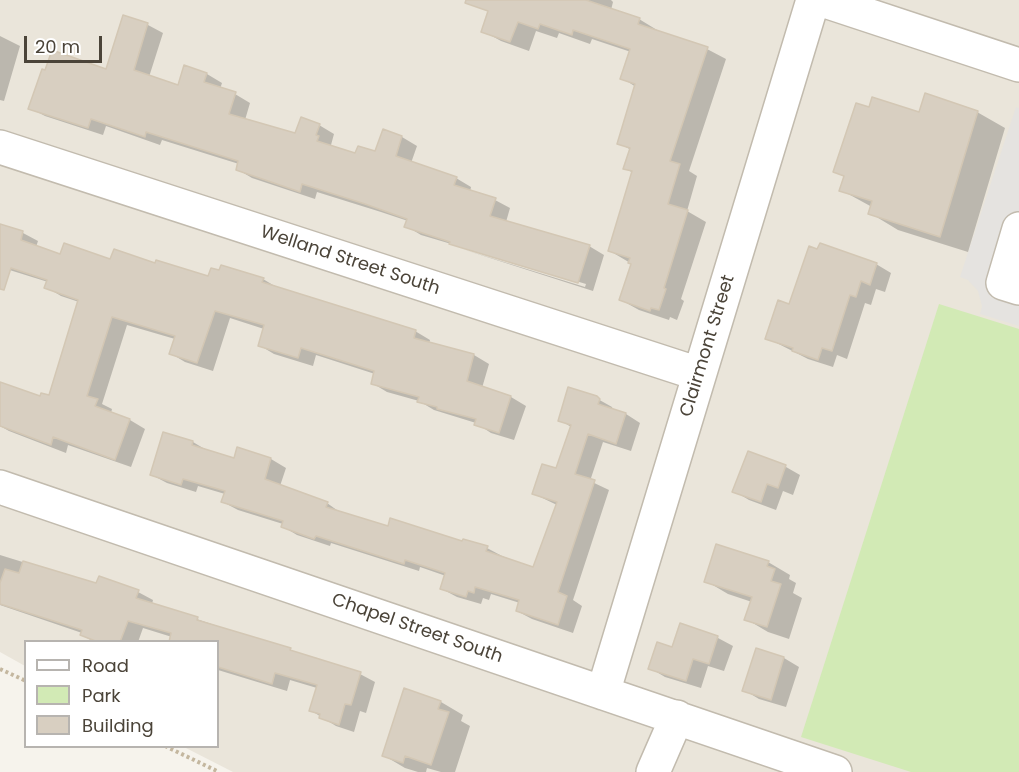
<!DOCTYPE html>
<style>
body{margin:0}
#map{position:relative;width:1019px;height:772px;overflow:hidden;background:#f6f3ec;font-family:Poppins,sans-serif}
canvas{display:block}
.legend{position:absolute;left:24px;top:640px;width:195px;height:108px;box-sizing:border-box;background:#fff;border:2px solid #b7b4b0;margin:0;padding:8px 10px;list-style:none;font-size:18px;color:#4b4439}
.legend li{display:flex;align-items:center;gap:12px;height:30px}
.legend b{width:30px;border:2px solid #b7b4b0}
.scale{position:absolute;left:24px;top:36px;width:78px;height:27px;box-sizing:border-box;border:3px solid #4b4439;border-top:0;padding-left:8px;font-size:18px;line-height:21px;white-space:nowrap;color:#4b4439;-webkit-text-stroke:4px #fff;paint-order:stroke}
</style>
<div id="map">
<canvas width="1019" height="772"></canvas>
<ul class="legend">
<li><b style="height:8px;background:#fff"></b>Road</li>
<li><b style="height:16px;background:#d2eab5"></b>Park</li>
<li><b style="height:16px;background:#d8cfc1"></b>Building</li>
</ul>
<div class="scale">20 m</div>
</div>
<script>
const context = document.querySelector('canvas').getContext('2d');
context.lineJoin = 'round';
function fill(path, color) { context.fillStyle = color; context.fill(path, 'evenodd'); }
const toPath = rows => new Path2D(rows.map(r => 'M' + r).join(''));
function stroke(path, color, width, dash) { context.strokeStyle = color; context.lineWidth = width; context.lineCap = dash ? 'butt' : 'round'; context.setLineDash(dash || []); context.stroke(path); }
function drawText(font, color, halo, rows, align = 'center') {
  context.font = font + ' Poppins,sans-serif'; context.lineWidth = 5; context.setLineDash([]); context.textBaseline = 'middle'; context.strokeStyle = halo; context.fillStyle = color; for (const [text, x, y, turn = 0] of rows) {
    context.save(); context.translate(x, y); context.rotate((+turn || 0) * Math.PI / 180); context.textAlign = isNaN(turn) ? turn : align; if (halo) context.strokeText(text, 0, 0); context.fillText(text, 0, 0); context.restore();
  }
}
fill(toPath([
 [0,0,1019,0,1019,772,233,772,184,747,218,746,218,642,26,642,25,666,0,652]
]), '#eae5da');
fill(toPath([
 [939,304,1019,329,1019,772,911,772,801,737]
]), '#d2eab5');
fill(toPath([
 [1016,107,1019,108,1019,326,980,314,982,306,978,291,968,280,960,277]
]), '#e5e3e0');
fill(toPath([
 [482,0,611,0,613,2,611,10,639,19,657,30,656,32,707,49,726,59,689,171,697,176,687,211,706,222,681,299,684,301,677,320,670,317,669,320,639,310,621,300,632,264,610,251,633,173,625,168,631,150,619,143,636,87,622,78,631,52,592,39,590,44,559,33,557,38,536,31,529,51,501,41,483,31,492,7],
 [124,17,148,25,163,33,149,77,179,87,185,67,207,74,222,83,220,89,235,94,250,103,245,120,296,135,319,125,334,134,331,145,333,148,356,155,376,153,384,131,402,137,417,146,411,163,456,178,471,187,470,192,495,200,510,208,506,222,589,246,604,255,593,291,462,249,585,287,586,284,421,235,406,226,408,221,381,212,317,192,315,199,252,178,237,169,239,164,162,140,160,145,106,126,103,135,45,116,30,108,107,71],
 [0,36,20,46,4,101,0,100],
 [977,112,1005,128,968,252,898,230,870,213,872,207,841,190,845,177,835,172,920,114],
 [0,225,23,233,38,241,36,247,61,256,156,265,209,278,263,279,278,288,415,331,430,340,429,344,474,355,489,364,482,388,511,397,526,406,514,440,491,433,476,423,434,410,419,401,387,392,372,383,375,374,316,355,313,366,274,354,259,345,264,329,230,318,213,371,185,362,170,353,175,339,127,325,102,404,112,409,111,413,130,420,145,429,131,467,68,445,66,453,9,431,0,426,0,383,41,398,50,397,79,302,61,296,46,287,48,282,0,267],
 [876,264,891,273,885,292,876,289,871,305,865,303,847,359,837,355,833,367,808,359,767,338,790,305],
 [596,398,612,407,613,411,626,414,640,423,631,451,603,442,590,481,609,490,573,600,582,606,573,633,532,619,517,611,520,603,491,594,489,600,483,598,481,604,457,597,442,589,446,576,420,567,419,571,331,543,330,546,297,535,282,526,283,524,238,510,223,502,225,494,198,486,196,492,167,483,152,475,193,442,208,451,235,460,238,449,271,459,286,468,280,486,327,503,341,513,389,528,487,548,502,556,534,569,557,505,534,494,557,470,571,427,560,420],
 [748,453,786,467,800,475,793,495,783,491,776,510,749,500,734,491],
 [0,555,97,585,138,592,153,600,152,604,360,674,375,682,366,713,360,711,354,732,336,726,310,710,317,688,290,680,287,691,218,670,218,642,172,637,143,628,138,642,94,642,82,635,82,633,0,605],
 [768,562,790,575,789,579,796,583,793,593,802,598,789,639,768,632,746,619,752,602,728,594,706,581],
 [681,625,718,638,733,646,724,671,708,666,701,688,665,677,650,668,673,649],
 [757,650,784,658,799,667,786,707,759,699,744,690],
 [405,690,441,702,463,715,461,721,470,726,455,772,441,772,427,768,426,772,418,772,405,768,383,755]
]), '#0003');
const building = toPath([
 [466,0,586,0,640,18,638,24,708,47,670,161,680,164,668,204,688,210,664,288,666,289,659,310,651,308,650,311,619,300,631,264,628,263,630,258,608,251,632,171,623,169,630,148,617,144,635,84,620,79,630,49,573,30,572,35,540,24,538,29,518,22,510,42,481,32,488,11,465,3,466,0],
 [123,15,148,23,134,70,178,85,184,65,207,73,204,82,236,92,229,114,295,133,301,117,320,124,316,135,319,136,317,141,355,153,358,146,375,151,383,129,402,136,396,156,457,177,454,185,496,198,490,216,590,245,578,283,449,244,450,242,404,227,407,219,365,204,302,184,300,192,236,170,238,161,146,132,145,137,91,119,88,128,28,109,42,69,45,70,52,50,106,69,123,15],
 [925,93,978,111,940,237,868,214,872,201,839,191,844,176,833,172,856,103,869,107,872,97,919,112,925,93],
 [0,224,23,231,21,240,60,254,64,243,110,259,114,249,155,263,156,260,208,276,211,268,219,270,221,265,264,278,262,282,416,330,414,338,474,354,467,381,511,396,499,433,474,425,476,419,437,409,437,407,417,402,419,397,371,384,374,371,301,348,298,358,258,346,264,325,215,311,197,363,169,354,175,336,112,317,87,396,98,399,95,406,130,419,115,460,53,437,51,445,0,426,0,382,40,396,41,393,49,395,78,300,44,288,47,280,11,268,4,290,0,289,0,224],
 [820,243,877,263,870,285,861,281,856,297,850,295,832,351,822,348,818,360,792,351,793,348,765,339,778,300,789,304,809,246,817,249,820,243],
 [568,387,597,396,600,399,598,404,626,413,616,444,588,434,575,474,595,480,558,592,567,596,558,625,516,611,519,600,475,587,474,593,468,591,466,597,440,589,445,573,405,560,404,564,316,536,314,539,281,527,283,521,221,502,225,491,183,479,181,485,150,475,163,432,193,441,192,445,234,458,237,447,271,458,265,479,328,502,326,507,388,526,390,518,462,541,463,539,488,546,486,551,533,567,557,502,532,494,542,464,556,468,571,425,558,421,568,387],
 [748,451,786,465,778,488,767,484,761,502,732,492,748,451],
 [716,544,769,561,767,566,775,569,771,581,781,584,767,627,744,620,752,597,704,582,716,544],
 [23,561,96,583,99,576,139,590,136,598,198,617,197,620,291,648,290,650,361,672,351,705,345,704,339,725,319,718,320,714,309,711,317,685,275,673,272,684,218,667,218,642,169,642,171,633,128,621,120,642,98,642,80,635,82,630,0,604,0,583,5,569,19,573,23,561],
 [680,623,718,636,709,664,693,659,686,681,648,669,657,642,672,647,680,623],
 [756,648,784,657,771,700,742,691,756,648],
 [404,688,441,701,438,709,449,712,431,765,405,756,403,763,382,756,404,688]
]);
fill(building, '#d8cfc1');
stroke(building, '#d3c7b4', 1.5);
const minor = toPath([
 [822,0,1019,65],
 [0,147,699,374],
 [1019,229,1003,283,1019,288],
 [0,487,835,772],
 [603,693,813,0],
 [653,772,677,717]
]);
stroke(minor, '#c2bbae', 36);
stroke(toPath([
 [0,669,26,681],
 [165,746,219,772]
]), '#c4b79f', 4, [3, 3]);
stroke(minor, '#fff', 33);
drawText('18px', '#4b4439', '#fff', [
 ["Welland Street South",350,261,18],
 ["Clairmont Street",708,346,-73],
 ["Chapel Street South",417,629,19]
]);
</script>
